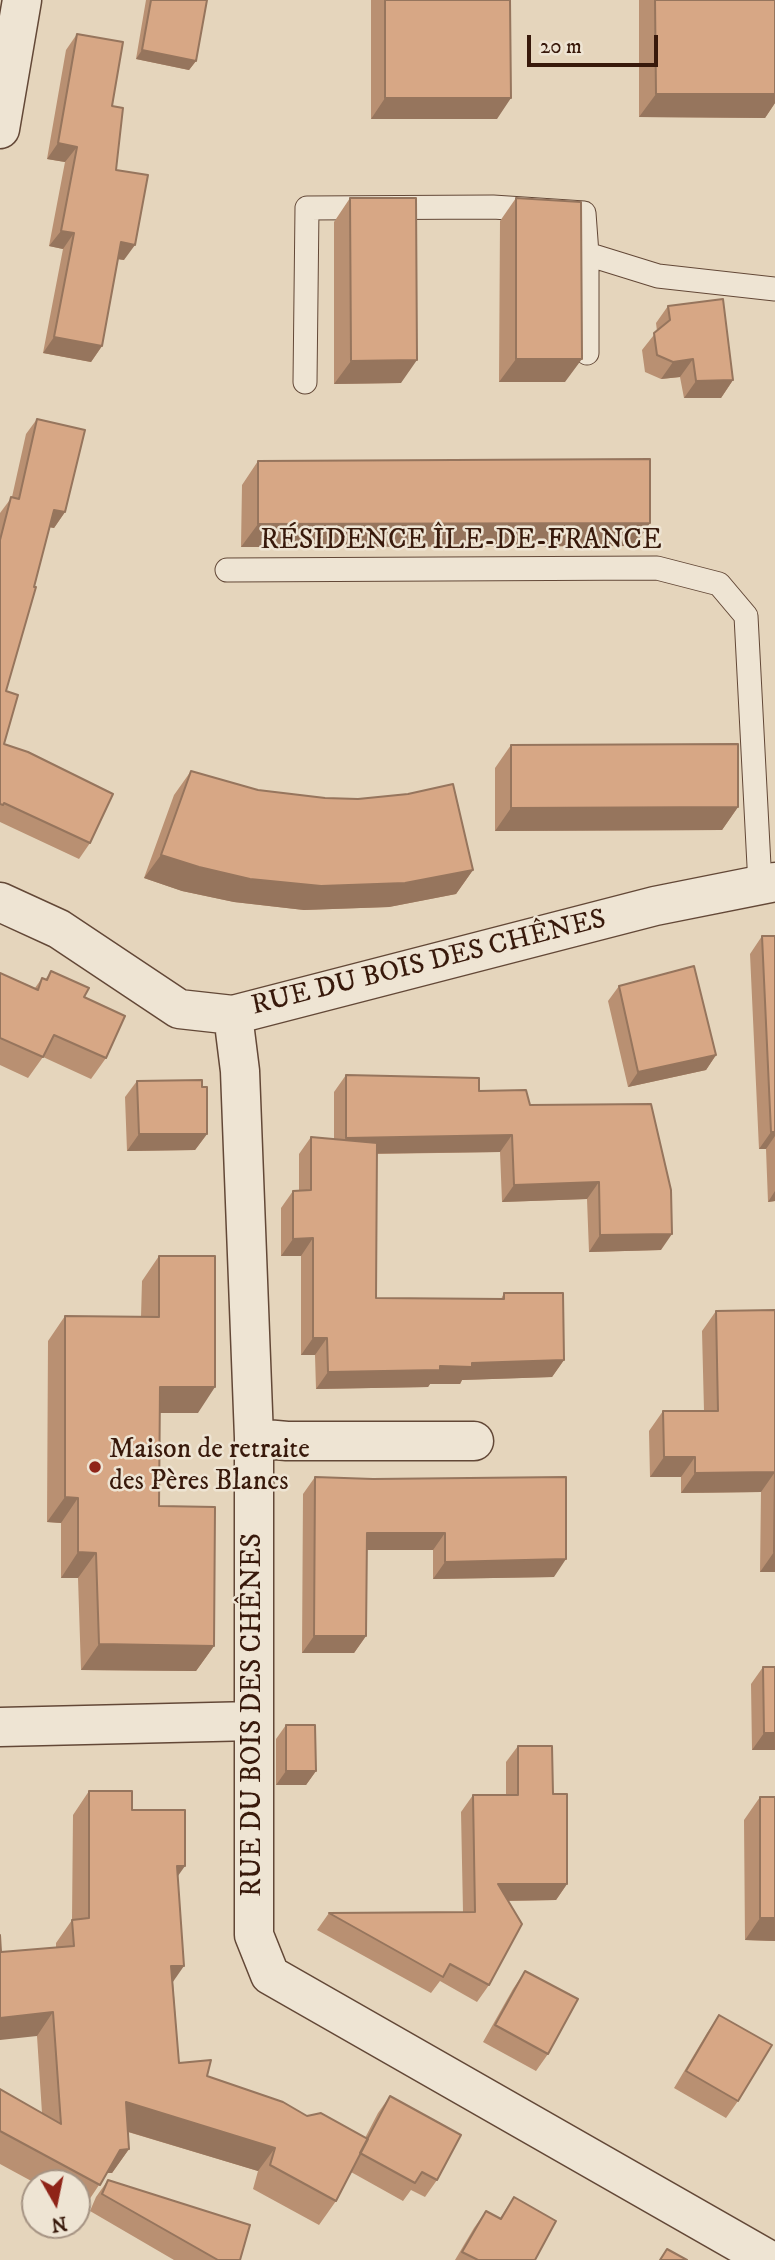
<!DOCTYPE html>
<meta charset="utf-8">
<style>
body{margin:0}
#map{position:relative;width:775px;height:2260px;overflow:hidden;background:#e5d5bc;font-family:"IM FELL DW Pica",serif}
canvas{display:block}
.north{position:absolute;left:21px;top:2169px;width:70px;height:70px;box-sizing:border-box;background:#eee4d3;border:2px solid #a59383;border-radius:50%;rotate:171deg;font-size:19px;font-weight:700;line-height:28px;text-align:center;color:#38190b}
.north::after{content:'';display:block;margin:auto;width:24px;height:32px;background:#8f2418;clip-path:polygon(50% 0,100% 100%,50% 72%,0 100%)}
.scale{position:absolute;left:527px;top:35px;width:131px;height:32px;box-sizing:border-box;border:4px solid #38190b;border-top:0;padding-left:9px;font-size:21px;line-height:24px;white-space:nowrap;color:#38190b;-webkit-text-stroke:5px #eee4d3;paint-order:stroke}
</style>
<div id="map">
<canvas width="775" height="2260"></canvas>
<div class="north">N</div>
<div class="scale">20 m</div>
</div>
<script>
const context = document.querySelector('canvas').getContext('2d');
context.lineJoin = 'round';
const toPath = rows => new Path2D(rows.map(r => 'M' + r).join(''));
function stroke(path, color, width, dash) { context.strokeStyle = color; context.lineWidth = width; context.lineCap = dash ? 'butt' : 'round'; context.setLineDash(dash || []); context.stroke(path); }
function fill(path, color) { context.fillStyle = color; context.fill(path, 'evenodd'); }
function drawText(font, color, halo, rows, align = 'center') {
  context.font = font + ' "IM FELL DW Pica",serif'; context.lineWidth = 5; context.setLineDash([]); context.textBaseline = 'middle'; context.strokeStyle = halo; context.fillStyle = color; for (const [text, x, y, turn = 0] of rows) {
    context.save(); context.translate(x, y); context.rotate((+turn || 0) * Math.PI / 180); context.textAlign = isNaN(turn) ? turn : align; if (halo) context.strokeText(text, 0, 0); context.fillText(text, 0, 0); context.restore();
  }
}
const lane = toPath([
 [587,353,587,254],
 [305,382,307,208,493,207,584,213,587,254,658,276,775,289],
 [227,570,657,568,719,584,746,616,760,885]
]);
const street = toPath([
 [0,129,22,0],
 [0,902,59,929,179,1009,233,1015,655,906,775,882],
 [233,1015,240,1071,254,1438,254,1935,270,1975,769,2260],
 [254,1438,287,1441,474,1441],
 [0,1727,254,1721]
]);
stroke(lane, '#634837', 25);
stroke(street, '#634837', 41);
stroke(lane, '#eee4d3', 23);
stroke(street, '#eee4d3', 38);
fill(toPath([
 [146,0,207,0,196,61,189,70,136,59],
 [371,0,510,0,497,119,371,119],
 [639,0,775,0,775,103,765,118,639,117],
 [77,34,112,106,116,170,124,260,118,259,102,346,91,362,43,353,63,249,49,246,65,162,47,159,66,50],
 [350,198,401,383,334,384,334,222],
 [516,198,565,382,499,382,500,221],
 [668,306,733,380,721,398,684,398,680,377,661,379,645,372,642,350,657,331,656,323],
 [37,419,65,512,54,528,49,527,6,691,4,744,90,843,79,859,0,822,0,513,12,497,26,434],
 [258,461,650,523,634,546,241,547,242,485],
 [511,745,738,807,722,830,495,831,495,768],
 [191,771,473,870,456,894,389,907,304,910,234,902,182,891,144,878,174,795],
 [762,936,775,936,775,1201,768,1202,766,1149,759,1149,750,954],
 [51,971,84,997,106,1058,91,1079,43,1057,28,1078,0,1065,0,973,35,988,42,978,45,980],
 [619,986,716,1055,706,1070,628,1087,608,1001],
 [346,1075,479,1091,530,1105,661,1250,589,1252,587,1199,502,1202,500,1152,377,1154,376,1298,501,1299,504,1293,564,1360,552,1377,462,1380,460,1384,430,1384,428,1387,316,1389,315,1355,301,1355,301,1256,281,1256,281,1208,293,1191,299,1190,299,1154,311,1137,334,1139,334,1092],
 [137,1081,207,1134,195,1150,127,1151,125,1097],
 [159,1256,198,1413,160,1413,159,1506,214,1646,196,1671,81,1670,78,1578,61,1578,61,1523,47,1522,48,1341,65,1316,141,1317,142,1281],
 [775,1310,775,1572,760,1572,761,1492,681,1493,681,1477,650,1477,649,1431,663,1411,704,1411,702,1331,716,1311],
 [315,1477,554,1577,433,1579,433,1550,367,1550,366,1636,354,1653,302,1653,303,1494],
 [763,1667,775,1667,775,1750,752,1750,751,1684],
 [286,1725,316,1771,306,1785,276,1785,276,1739],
 [518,1746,553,1794,567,1884,556,1900,508,1901,489,1985,477,2002,440,1981,431,1993,317,1930,329,1913,463,1912,461,1812,473,1795,506,1795,506,1762],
 [89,1791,132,1810,178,1877,173,1982,179,2063,207,2076,307,2116,365,2138,378,2113,390,2096,437,2180,425,2197,411,2190,403,2201,351,2172,336,2201,319,2225,253,2189,258,2171,128,2132,129,2149,112,2173,107,2173,83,2209,77,2206,77,2183,35,2183,0,2164,0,2089,42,2113,37,2036,1,1952,56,1948,56,1943,72,1920,73,1815],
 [760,1797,775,1941,745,1940,744,1820],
 [525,1971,548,2054,536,2071,483,2042,513,1989],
 [719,2015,738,2101,726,2118,674,2088,707,2033],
 [108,2180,240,2260,174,2260,90,2211,96,2197],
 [514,2197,535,2260,455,2260,474,2228,486,2211,500,2218]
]), '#b99072');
fill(toPath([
 [142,50,196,61,189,70,136,59],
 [656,94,775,94,775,103,765,118,639,117],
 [385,98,511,98,497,119,371,119],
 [58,143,77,147,65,162,47,159],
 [61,231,74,233,63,249,49,246],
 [121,242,135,245,124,260,110,258],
 [54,337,102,346,91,362,43,353],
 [516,359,582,359,565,382,499,382],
 [693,359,680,377,661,379,673,362],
 [417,360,401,383,334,384,351,361],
 [733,380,721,398,684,398,696,381],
 [54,510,65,512,54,528,43,526],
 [650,523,634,546,241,547,258,524],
 [738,807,722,830,495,831,511,808],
 [161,855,473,870,456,894,389,907,304,910,234,902,182,891,144,878],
 [716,1055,706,1070,628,1087,638,1072],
 [771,1132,775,1132,775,1136,766,1149,759,1149],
 [139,1134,207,1134,195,1150,127,1151],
 [512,1135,500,1152,334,1154,346,1138],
 [599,1182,587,1199,502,1202,514,1185],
 [775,1191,775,1201,768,1202],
 [672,1234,661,1250,589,1252,600,1235],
 [313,1238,301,1256,281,1256,293,1239],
 [313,1338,327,1338,315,1355,301,1355],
 [564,1360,552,1377,462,1380,460,1384,430,1384,428,1387,316,1389,328,1372,472,1363],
 [160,1387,215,1387,198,1413,142,1413],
 [664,1457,695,1457,681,1477,650,1477],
 [775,1472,761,1492,681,1493,695,1473],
 [65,1497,78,1498,61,1523,47,1522],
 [367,1533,445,1533,433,1550,355,1550],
 [78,1552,96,1553,78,1578,61,1578],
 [774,1552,775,1552,775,1572,760,1572],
 [566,1559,554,1577,433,1579,445,1562],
 [314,1636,366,1636,354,1653,302,1653],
 [99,1644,214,1646,196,1671,81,1670],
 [764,1733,775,1733,775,1750,752,1750],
 [286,1771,316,1771,306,1785,276,1785],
 [177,1866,185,1866,168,1890],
 [498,1884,567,1884,556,1900,486,1901],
 [760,1918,775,1918,775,1941,745,1940],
 [171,1966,184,1966,168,1989],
 [53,2012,37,2036,0,2040,0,2018],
 [126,2102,275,2148,258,2171,109,2126],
 [129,2149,112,2173,104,2173,120,2150]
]), '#96755d');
const building = toPath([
 [151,0,207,0,196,61,142,50,151,0],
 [385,0,510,0,511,98,385,98,385,0],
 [655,0,775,0,775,94,656,94,655,0],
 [77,34,123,42,112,106,123,108,116,170,148,175,135,245,121,242,102,346,54,337,74,233,61,231,77,147,58,143,77,34],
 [350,198,416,198,417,360,351,361,350,198],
 [516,198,581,202,582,359,516,359,516,198],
 [723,299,733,380,696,381,693,359,673,362,657,355,654,333,670,320,668,306,723,299],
 [37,419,85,430,65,512,54,510,34,587,36,587,6,691,18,695,4,744,28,752,113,794,90,843,4,803,3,805,0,804,0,540,11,497,19,499,37,419],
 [650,459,650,523,258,524,258,461,650,459],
 [738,744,738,807,511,808,511,745,738,744],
 [191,771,258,790,325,798,358,799,408,794,453,784,473,870,405,883,321,886,250,879,199,867,161,855,191,771],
 [762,936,775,936,775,1132,771,1132,762,936],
 [694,966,716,1055,638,1072,619,986,694,966],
 [51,971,89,988,84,997,125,1016,106,1058,54,1035,43,1057,0,1038,0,973,38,990,42,978,47,980,51,971],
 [346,1075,479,1078,479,1091,526,1090,530,1105,651,1104,671,1190,672,1234,600,1235,599,1182,514,1185,512,1135,346,1138,346,1075],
 [202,1080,202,1087,207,1087,207,1134,139,1134,137,1081,202,1080],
 [311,1137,377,1143,376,1298,504,1299,504,1293,563,1293,564,1360,472,1363,472,1367,440,1366,440,1370,328,1372,327,1338,313,1338,313,1238,293,1239,293,1191,311,1190,311,1137],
 [159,1256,215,1256,215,1387,160,1387,159,1506,215,1507,214,1646,99,1644,96,1553,78,1552,78,1498,65,1497,65,1316,159,1317,159,1256],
 [775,1310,775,1552,774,1552,775,1472,695,1473,695,1457,664,1457,663,1411,718,1411,716,1311,775,1310],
 [315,1477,373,1479,566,1477,566,1559,445,1562,445,1533,367,1533,366,1636,314,1636,315,1477],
 [763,1667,775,1667,775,1733,764,1733,763,1667],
 [286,1725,315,1725,316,1771,286,1771,286,1725],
 [518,1746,552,1746,553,1794,567,1794,567,1884,498,1884,522,1924,489,1985,450,1964,443,1977,329,1913,475,1912,473,1795,518,1795,518,1746],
 [89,1791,132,1791,132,1810,185,1810,185,1866,177,1866,184,1966,171,1966,179,2063,211,2060,207,2076,283,2102,307,2116,321,2113,368,2139,336,2201,270,2165,275,2148,126,2102,129,2149,120,2150,100,2185,0,2131,0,2089,61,2124,53,2012,0,2018,0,1935,1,1952,74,1946,72,1920,89,1918,89,1791],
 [760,1797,775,1797,775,1918,760,1918,760,1797],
 [525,1971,578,1999,548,2054,495,2025,525,1971],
 [719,2015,772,2045,738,2101,686,2071,719,2015],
 [390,2096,461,2135,437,2180,422,2172,415,2183,360,2153,390,2096],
 [108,2180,250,2225,240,2260,218,2260,102,2194,108,2180],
 [514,2197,556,2221,535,2260,478,2260,462,2252,486,2211,501,2219,514,2197],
 [667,2249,687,2260,660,2260,667,2249]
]);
fill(building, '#d7a785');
stroke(building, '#96755d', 2);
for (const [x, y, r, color] of [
 [95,1467,7,"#8f2418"]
]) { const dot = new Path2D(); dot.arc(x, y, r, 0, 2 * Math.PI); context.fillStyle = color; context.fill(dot); stroke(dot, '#eee4d3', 2.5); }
drawText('28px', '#38190b', '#eee4d3', [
 ["RÉSIDENCE ÎLE-DE-FRANCE",461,542],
 ["RUE DU BOIS DES CHÊNES",429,964,-14],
 ["RUE DU BOIS DES CHÊNES",254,1715,-90]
]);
drawText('28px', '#38190b', '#eee4d3', [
 ["Maison de retraite",109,1451],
 ["des Pères Blancs",109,1483]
], 'left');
</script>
